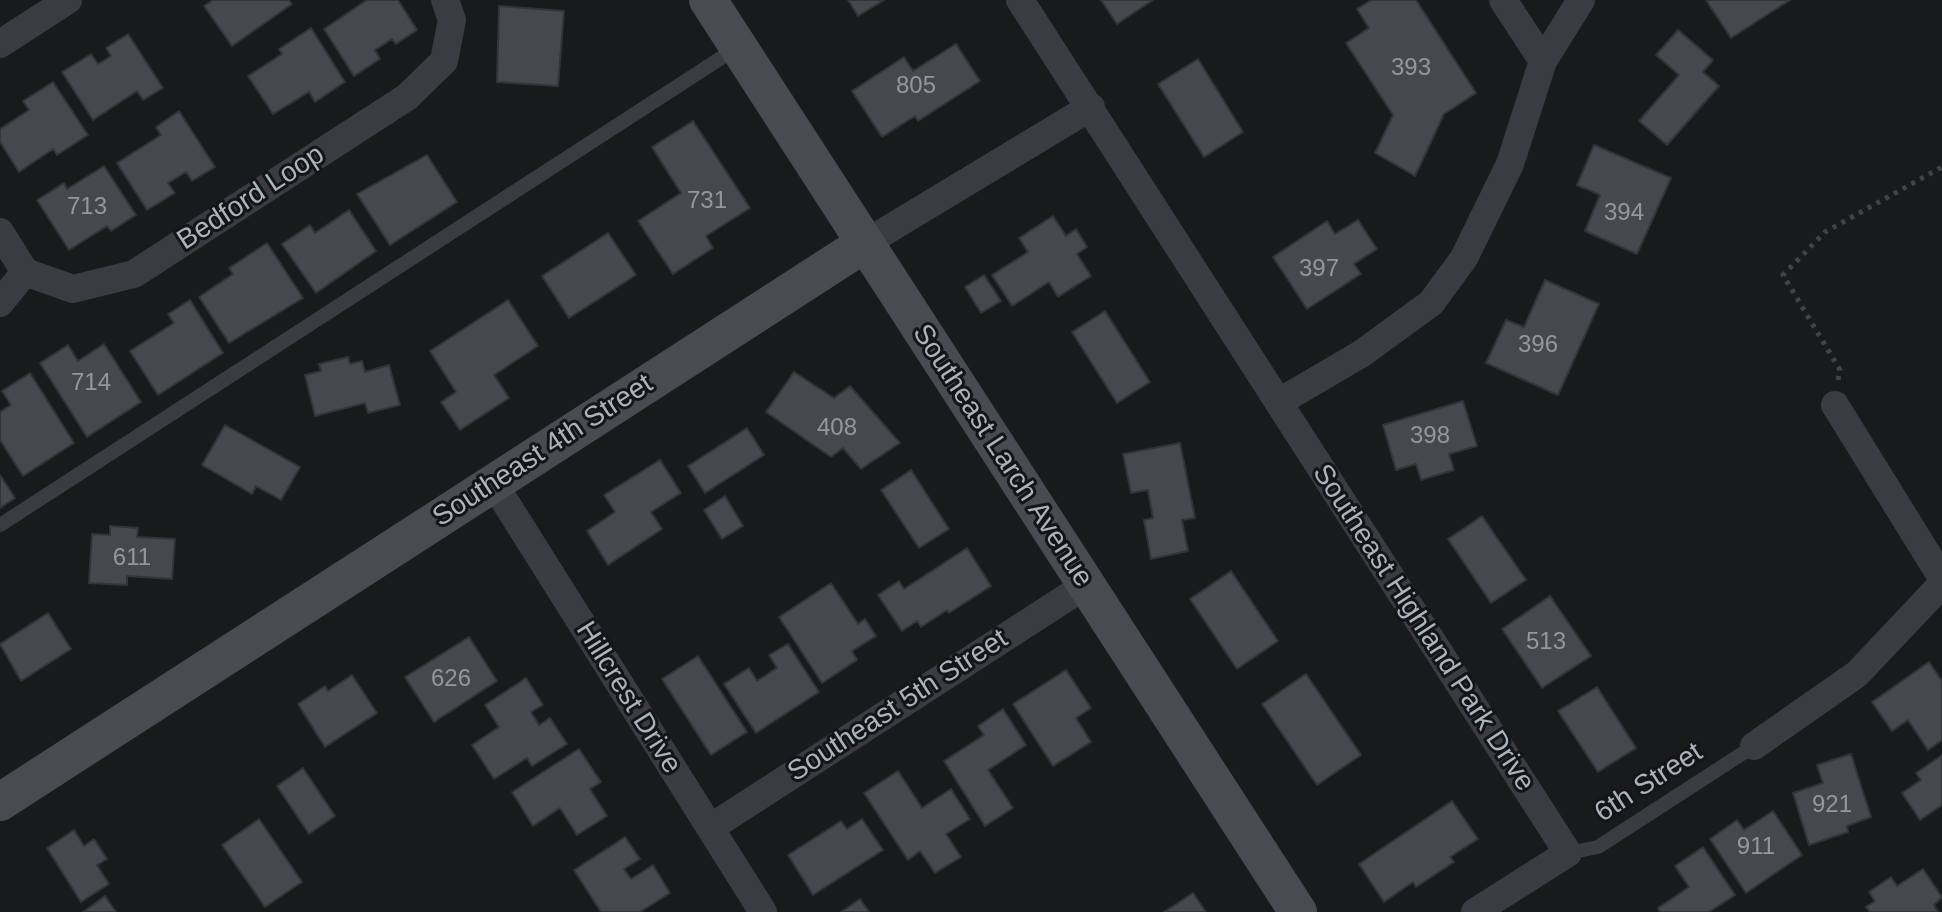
<!DOCTYPE html>
<style>
body{margin:0}
canvas{display:block;background:#191a1c}
</style>
<canvas width="1942" height="912"></canvas>
<script>
const context = document.querySelector('canvas').getContext('2d');
context.lineJoin = 'round';
function fill(path, color) { context.fillStyle = color; context.fill(path, 'evenodd'); }
const toPath = rows => new Path2D(rows.map(r => 'M' + r).join(''));
function stroke(path, color, width, dash) { context.strokeStyle = color; context.lineWidth = width; context.lineCap = dash ? 'butt' : 'round'; context.setLineDash(dash || []); context.stroke(path); }
function drawText(font, color, halo, rows, align = 'center') {
  context.font = font + ' Helvetica,sans-serif'; context.lineWidth = 6; context.setLineDash([]); context.textBaseline = 'middle'; context.strokeStyle = halo; context.fillStyle = color; for (const [text, x, y, turn = 0] of rows) {
    context.save(); context.translate(x, y); context.rotate((+turn || 0) * Math.PI / 180); context.textAlign = isNaN(turn) ? turn : align; if (halo) context.strokeText(text, 0, 0); context.fillText(text, 0, 0); context.restore();
  }
}
const building = toPath([
 [213,0,289,0,292,4,232,46,204,6,213,0],
 [367,0,398,0,417,30,396,44,392,39,375,50,380,59,354,76,324,29,367,0],
 [848,0,884,0,858,16,848,0],
 [1101,0,1153,0,1117,24,1101,0],
 [1371,0,1416,0,1476,93,1444,114,1415,176,1375,153,1393,115,1346,43,1369,28,1357,9,1371,0],
 [1706,0,1790,0,1731,38,1706,0],
 [499,6,564,11,558,86,497,82,499,6],
 [311,28,345,82,315,102,309,92,273,114,248,76,282,54,279,49,311,28],
 [1678,30,1713,60,1703,72,1719,86,1667,145,1639,121,1679,75,1656,55,1678,30],
 [128,34,163,88,143,100,137,91,93,120,62,72,91,54,98,64,111,56,106,48,128,34],
 [956,44,980,81,918,121,915,116,882,137,852,91,904,57,913,71,956,44],
 [1198,59,1243,132,1204,157,1158,84,1198,59],
 [53,82,88,135,57,155,53,149,19,172,0,142,0,129,29,110,23,101,53,82],
 [179,111,215,167,192,181,186,172,168,183,175,193,147,210,117,163,161,135,156,127,179,111],
 [693,121,750,208,706,236,713,248,673,274,638,221,681,193,652,147,693,121],
 [1594,145,1671,178,1637,254,1585,231,1600,195,1577,185,1594,145],
 [427,155,457,202,390,245,357,194,427,155],
 [104,166,136,215,111,231,107,226,69,250,37,200,64,183,67,189,104,166],
 [349,210,376,251,316,293,282,244,310,225,315,233,349,210],
 [1053,216,1066,236,1076,229,1087,247,1077,254,1091,276,1058,297,1049,282,1012,306,992,275,1028,252,1019,238,1053,216],
 [1358,220,1377,249,1354,264,1361,274,1307,309,1273,257,1327,221,1335,234,1358,220],
 [608,233,636,275,569,318,542,276,608,233],
 [267,243,303,298,229,343,199,297,233,274,229,268,267,243],
 [984,275,1001,301,981,313,965,287,984,275],
 [1545,280,1599,304,1558,395,1486,363,1506,320,1524,327,1545,280],
 [190,300,223,353,158,395,130,351,174,323,168,314,190,300],
 [508,300,538,346,494,375,509,398,460,430,441,402,456,392,430,351,508,300],
 [1105,311,1150,382,1117,403,1072,332,1105,311],
 [104,344,141,402,87,437,40,363,68,345,78,361,104,344],
 [348,357,350,364,362,361,365,372,389,365,400,405,368,413,365,403,315,416,305,375,321,371,319,364,348,357],
 [794,372,834,398,850,386,900,443,861,469,843,448,831,457,766,412,794,372],
 [30,373,74,443,23,476,0,440,0,412,11,405,2,391,30,373],
 [1463,401,1477,446,1449,454,1454,470,1421,480,1416,464,1396,470,1383,425,1463,401],
 [225,425,300,467,281,500,256,486,252,494,202,465,225,425],
 [747,428,764,455,705,493,688,466,747,428],
 [1180,443,1195,518,1182,520,1188,551,1151,559,1144,520,1153,518,1148,490,1131,493,1123,454,1180,443],
 [660,460,681,493,651,512,662,529,608,565,587,531,615,512,604,495,660,460],
 [911,470,949,529,919,548,881,490,911,470],
 [0,475,15,498,0,508,0,475],
 [725,496,743,526,722,539,704,510,725,496],
 [1482,516,1526,580,1491,603,1448,539,1482,516],
 [110,526,138,528,137,537,175,539,172,579,127,576,127,585,89,583,92,534,110,535,110,526],
 [967,548,991,586,949,613,947,610,921,627,917,621,902,631,878,595,899,581,904,589,967,548],
 [1231,571,1278,641,1237,669,1190,599,1231,571],
 [831,583,858,624,865,619,876,636,852,651,857,660,822,683,779,617,831,583],
 [1550,596,1591,656,1542,688,1502,629,1550,596],
 [48,613,71,649,21,681,0,644,48,613],
 [469,637,497,681,434,722,405,677,469,637],
 [788,644,819,692,756,733,724,684,749,668,757,681,777,668,769,655,788,644],
 [698,656,747,732,711,755,662,679,698,656],
 [1929,662,1942,681,1942,740,1928,750,1908,720,1892,731,1872,702,1929,662],
 [1066,670,1091,708,1076,718,1091,742,1053,766,1013,704,1066,670],
 [1306,674,1361,755,1317,785,1262,704,1306,674],
 [352,675,377,713,325,747,298,704,325,686,328,691,352,675],
 [526,678,543,705,531,712,539,725,550,718,567,744,532,766,527,758,494,779,472,745,499,727,485,705,526,678],
 [1597,687,1636,748,1598,772,1558,711,1597,687],
 [1003,709,1026,745,988,770,1013,808,985,826,944,761,984,735,978,726,1003,709],
 [579,749,601,782,590,789,607,816,577,835,560,808,533,826,512,792,579,749],
 [1851,754,1871,817,1847,826,1848,832,1809,845,1793,793,1823,783,1817,765,1851,754],
 [1942,755,1942,805,1920,820,1902,793,1921,780,1916,773,1942,755],
 [303,768,335,816,309,834,277,786,303,768],
 [898,771,922,808,951,789,970,819,946,834,961,857,935,873,920,851,908,860,864,793,898,771],
 [1452,801,1478,839,1450,857,1454,862,1416,887,1413,882,1384,902,1359,864,1452,801],
 [1773,811,1802,855,1746,893,1710,839,1737,820,1744,830,1773,811],
 [259,819,302,882,265,907,222,845,259,819],
 [862,819,883,850,813,895,788,855,841,821,847,829,862,819],
 [74,830,84,846,94,839,107,859,97,865,109,884,81,902,47,848,74,830],
 [625,837,640,859,624,869,631,879,653,865,670,893,640,912,601,912,574,870,625,837],
 [1703,847,1735,895,1709,912,1660,912,1658,908,1689,887,1675,866,1703,847],
 [1923,869,1942,897,1934,905,1938,912,1870,912,1866,907,1875,901,1869,892,1891,877,1897,886,1923,869],
 [1193,893,1206,912,1164,912,1193,893],
 [105,896,116,912,83,912,105,896],
 [860,899,869,912,841,912,860,899]
]);
fill(building, '#45484c');
stroke(building, '#333438', 2);
stroke(toPath([
 [1838,380,1840,370,1783,275,1825,232,1942,167]
]), '#404448', 5, [4, 6]);
stroke(toPath([
 [0,525,738,47],
 [1568,853,1598,847,1754,746]
]), '#3a3c41', 14);
stroke(toPath([
 [1020,0,1568,853,1475,912],
 [1503,0,1543,61],
 [0,44,68,0],
 [0,232,25,272,73,289,134,274,407,97,444,61,452,20,445,0],
 [864,244,1091,107],
 [0,303,25,272],
 [1279,402,1361,354,1431,303,1464,258,1510,164,1543,61,1581,0],
 [1835,405,1942,578],
 [494,484,763,912],
 [1754,746,1857,674,1942,584],
 [710,828,1086,585]
]), '#3a3c41', 28);
stroke(toPath([
 [708,0,1298,912],
 [0,802,864,244]
]), '#484c51', 38);
drawText('24px', '#9298a0', null, [
 ["393",1411,68],
 ["805",916,86],
 ["731",707,201],
 ["713",87,207],
 ["394",1624,213],
 ["397",1319,269],
 ["396",1538,345],
 ["714",91,383],
 ["408",837,428],
 ["398",1430,436],
 ["611",132,558],
 ["513",1546,642],
 ["626",451,679],
 ["921",1832,805],
 ["911",1756,847]
]);
drawText('28px', '#abb3bc', '#141517', [
 ["Bedford Loop",251,198,-33],
 ["Southeast 4th Street",543,451,-33],
 ["Southeast Larch Avenue",1002,456,57],
 ["Southeast Highland Park Drive",1423,628,57],
 ["Hillcrest Drive",628,698,58],
 ["Southeast 5th Street",898,706,-33],
 ["6th Street",1649,783,-33]
]);
</script>
